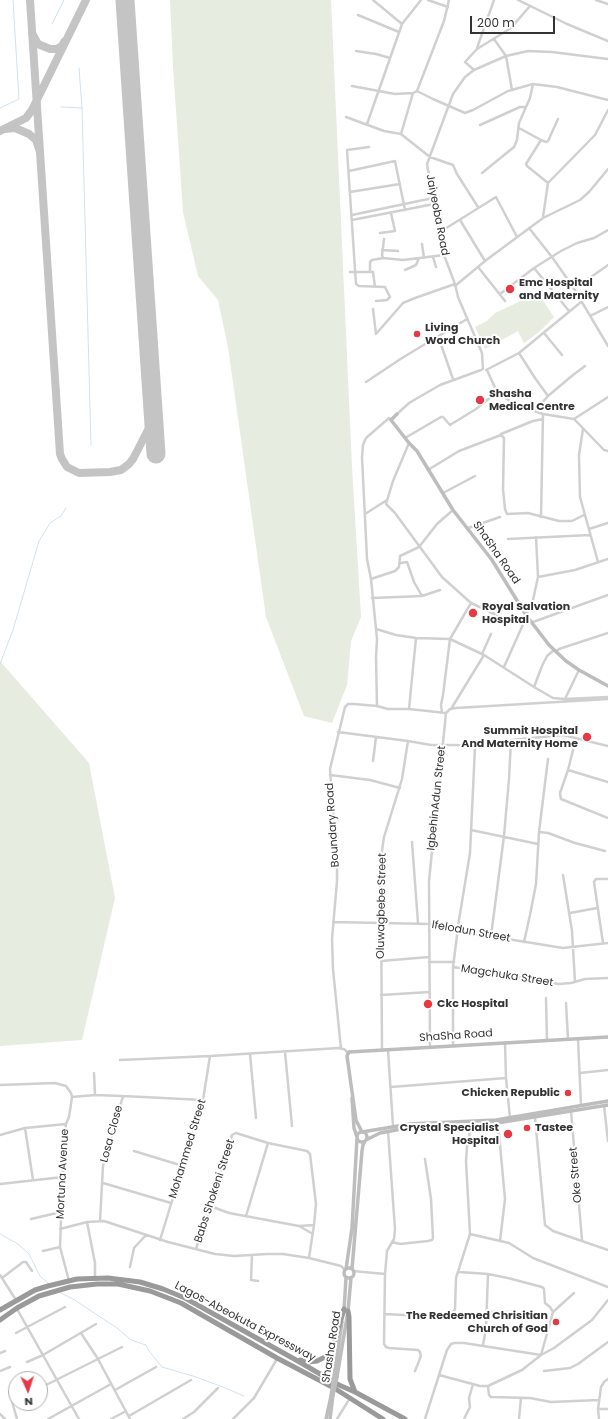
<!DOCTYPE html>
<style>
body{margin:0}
#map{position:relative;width:608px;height:1419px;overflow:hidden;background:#fff;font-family:Poppins,sans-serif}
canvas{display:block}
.north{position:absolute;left:8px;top:1371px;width:40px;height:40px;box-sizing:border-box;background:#fff;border:1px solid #adadad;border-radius:50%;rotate:177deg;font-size:11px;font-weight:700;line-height:16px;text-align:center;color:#333}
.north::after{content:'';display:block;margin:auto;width:14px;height:18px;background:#e63946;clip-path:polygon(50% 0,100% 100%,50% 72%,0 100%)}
.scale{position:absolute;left:470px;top:16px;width:85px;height:18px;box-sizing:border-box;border:2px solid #333;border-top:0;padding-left:5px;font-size:12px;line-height:14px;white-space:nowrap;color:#333;-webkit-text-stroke:3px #fff;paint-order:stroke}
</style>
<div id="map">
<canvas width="608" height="1419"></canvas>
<div class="north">N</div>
<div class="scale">200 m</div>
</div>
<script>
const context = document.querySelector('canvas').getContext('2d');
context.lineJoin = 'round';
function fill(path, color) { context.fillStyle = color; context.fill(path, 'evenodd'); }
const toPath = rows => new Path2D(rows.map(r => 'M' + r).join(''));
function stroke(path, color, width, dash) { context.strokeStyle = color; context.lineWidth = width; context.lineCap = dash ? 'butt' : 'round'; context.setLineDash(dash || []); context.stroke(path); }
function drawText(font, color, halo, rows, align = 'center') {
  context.font = font + ' Poppins,sans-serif'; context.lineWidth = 4; context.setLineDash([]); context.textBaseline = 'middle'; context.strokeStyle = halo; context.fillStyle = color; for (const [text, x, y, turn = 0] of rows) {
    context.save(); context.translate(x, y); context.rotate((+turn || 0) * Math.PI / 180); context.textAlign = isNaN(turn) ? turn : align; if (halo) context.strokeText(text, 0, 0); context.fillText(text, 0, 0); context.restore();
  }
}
fill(toPath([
 [170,0,331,0,352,467,361,617,351,641,347,685,332,723,304,716,266,617,228,347,218,300,198,276,183,212,173,67],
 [538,293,554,317,539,332,524,343,518,331,485,349,475,327,487,321,495,313],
 [0,661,89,763,115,898,82,1040,0,1046]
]), '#e6ecdf');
stroke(toPath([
 [52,24,64,0],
 [79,68,82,108,91,445],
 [61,107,82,108],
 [0,108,19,99,13,0],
 [0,664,13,630,39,541,50,523,61,516,66,508],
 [0,1234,18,1244,29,1254,40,1276,49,1284],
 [61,1293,73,1299,117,1328,131,1340,146,1345,149,1351,162,1367,193,1376,223,1387,244,1396]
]), '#cfe2ee', 1);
stroke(toPath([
 [33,35,38,44,50,49,57,49,62,46,64,42],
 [5,129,15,128,29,134,36,140,40,152,30,0],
 [0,131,26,118,32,110,86,0],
 [40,152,60,454,62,459,67,467,79,473,110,472,121,470,129,464,133,459,150,426,152,417]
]), '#c4c4c4', 8);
stroke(toPath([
 [125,0,156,454]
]), '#c4c4c4', 19);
stroke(toPath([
 [373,0,402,24],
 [428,0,448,7],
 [518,0,567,24,608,41],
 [596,0,608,4],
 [358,15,399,32],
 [494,39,506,56,512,90],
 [477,48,494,0],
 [356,51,376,54,390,58],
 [474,70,465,62,477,49,511,28,530,6],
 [352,86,395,94,413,93,417,91,433,99,465,113,473,110,508,91,533,84,557,87,608,100],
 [417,91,444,21,449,0],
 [346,117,384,131,401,134,430,157,453,165,457,174,478,207],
 [367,124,402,24,421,0],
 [480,125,520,107,526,107],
 [519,128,541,140,546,142,548,141,558,119],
 [401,134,413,93],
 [541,140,526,164,527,166,548,183],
 [369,147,347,150,356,284,359,286,385,287,390,297,387,300,376,301],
 [349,171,395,161,405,210],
 [482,173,514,147,517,140,519,123,530,98,533,84],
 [350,192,400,184],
 [352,215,433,198],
 [543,217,548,183,595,135,608,110],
 [352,220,434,204],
 [460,220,485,261],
 [529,228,552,257,573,287,608,346],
 [440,232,496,197,517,237],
 [380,233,395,231,391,213],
 [384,239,382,255,383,258,403,260,444,255],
 [422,244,424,258],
 [382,250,398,251],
 [433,257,436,267],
 [478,267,505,301],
 [534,268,569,311],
 [405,270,416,265,419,258],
 [370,271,370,262,372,260,383,258],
 [350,272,373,272,375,287],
 [455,286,485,261,543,218,580,200,589,192,608,169],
 [573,287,591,277,608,265],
 [500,294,534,268,561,251,577,243,594,238,608,230],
 [373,309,376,334,403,303,415,298,455,284],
 [590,316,608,307],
 [544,333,562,355],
 [438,336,453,379],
 [519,353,535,378,548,396],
 [483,369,482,353,458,297,455,284,444,255,428,170,427,164,453,94,465,77,474,70,506,56,528,51,552,52,608,59],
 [486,370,519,353,581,302],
 [487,370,497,392,514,404,543,414,574,419,604,450,608,451],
 [366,382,402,358,467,319],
 [535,411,548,396,573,375,585,366],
 [397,414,409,403,440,385,481,370,483,369],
 [574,419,608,397],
 [583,429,579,455,580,497,598,562],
 [501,434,533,421,543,419],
 [405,438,441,417,443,417,450,425,476,409,497,392],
 [409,443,393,481,386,504,395,513,442,577,471,603,503,618,529,619],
 [428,470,459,451,501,435,504,438,503,489,505,509,507,514,528,513,559,521,572,521,584,515],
 [443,493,475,476],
 [365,514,387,500],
 [541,517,543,414],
 [468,528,500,517],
 [589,529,608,523],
 [508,539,590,535],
 [401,563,407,562,414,582,422,596],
 [538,577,575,570,608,559],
 [371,579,395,571,399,567,400,556,419,547,437,524,453,510],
 [372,598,422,596,440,590],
 [526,615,533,600,538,577,536,537],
 [533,622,608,595],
 [376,629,396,635,416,638,450,639,484,655,534,687,553,698,565,699,608,697],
 [556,652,559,649,608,633],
 [482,654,491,634],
 [504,667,525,620],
 [534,687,542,666,547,656,554,650],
 [565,699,579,670],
 [377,706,376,657,377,639,371,579,367,559,362,457,363,445,366,438,389,418,391,420],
 [409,709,416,638],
 [451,709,484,655],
 [442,712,441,705,443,695,450,639,471,603],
 [338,732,408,741,431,745,457,745,475,747,511,740,563,735,608,746],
 [576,738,568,770,560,793,561,799,608,818],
 [373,761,376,737],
 [568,770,608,782],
 [330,775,370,780,400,788],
 [471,830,538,844],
 [539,832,548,833,575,843,605,851],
 [412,842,418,923],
 [563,875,572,931,575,982],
 [570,913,597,908],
 [333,922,429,924,452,928,458,931,563,948,608,943],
 [491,936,504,836,509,779,511,740],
 [524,942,530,915,536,884,539,832,548,759],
 [603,943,594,882,596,879,608,879],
 [381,961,429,957],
 [429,962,454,962],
 [453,967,515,977,532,978,558,984,571,983,585,979,608,978],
 [381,995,430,992],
 [546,998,547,1041],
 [566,1003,568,1039],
 [578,1039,581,1105],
 [505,1043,506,1078,510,1118],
 [453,1046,453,967,459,920,470,853,475,747],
 [430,1047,429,881,446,713,450,709,456,708,608,699],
 [341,1049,333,969,332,939,337,881,337,864,330,769,345,707,348,704,354,704,377,706,388,709,409,709,446,713],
 [382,1050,381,901,380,888,381,858,384,837,402,779,408,741],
 [388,1050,393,1126],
 [285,1052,292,1126],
 [250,1054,256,1118],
 [120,1060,210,1056,339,1048,344,1049,348,1053],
 [94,1073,95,1095],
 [580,1073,608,1070],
 [0,1085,55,1083,66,1086,71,1093,72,1097,69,1117,66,1124,64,1139,60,1247,69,1281],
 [391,1087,506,1078],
 [72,1097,95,1095,123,1096,203,1100],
 [604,1105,608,1141],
 [571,1111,582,1240],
 [535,1118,545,1225,553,1231,608,1250],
 [498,1123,505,1199,500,1241],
 [25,1128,33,1180],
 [388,1131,395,1229,394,1239,387,1251,385,1274,384,1344,386,1347,389,1348,418,1350,420,1352,421,1356,415,1371],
 [0,1135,25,1128,66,1124],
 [134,1151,183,1166],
 [103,1183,171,1203],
 [0,1184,63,1177],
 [210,1206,229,1213,299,1226,314,1225],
 [246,1216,268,1143],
 [31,1219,61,1212],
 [100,1221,103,1166,123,1096],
 [87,1222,95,1263,95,1278],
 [299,1226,313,1234],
 [60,1229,87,1222,104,1221,168,1242,215,1254,234,1256,267,1254,283,1254,309,1258,341,1266,345,1270],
 [470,1234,509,1243,533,1258,608,1287],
 [160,1240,203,1100,210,1056],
 [392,1242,400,1244,428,1241,432,1240,433,1238,431,1199,425,1159],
 [196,1249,232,1135,236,1133,268,1143,307,1151,310,1154,316,1204,314,1225,309,1258],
 [43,1251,60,1247],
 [252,1255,251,1280,258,1281],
 [130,1267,134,1248,146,1235],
 [353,1271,385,1274],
 [0,1275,16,1300],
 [2,1278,23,1262,26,1262,32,1271],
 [17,1309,79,1419],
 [487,1312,512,1312],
 [553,1312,574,1293],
 [384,1314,445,1317,450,1316,453,1313,455,1309,456,1278,470,1234,466,1161,467,1147,471,1126],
 [16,1333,65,1307],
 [81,1333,98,1359,130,1419],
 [483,1345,486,1328,488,1274],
 [0,1353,5,1351],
 [27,1362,43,1355,96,1324],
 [0,1371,10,1367],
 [544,1371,570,1368,578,1364,608,1342],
 [439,1375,480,1386,488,1386,522,1370,541,1355,553,1312,550,1307,545,1303,544,1289,542,1287,508,1278,488,1274,459,1272],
 [488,1386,489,1395,491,1397,530,1398,551,1402,599,1400],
 [40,1388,122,1347],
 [115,1390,156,1367],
 [11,1398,17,1419],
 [598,1409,608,1409],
 [0,1414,5,1419],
 [129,1416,191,1380],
 [48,1419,111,1384],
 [111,1419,126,1411],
 [183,1419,194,1412,218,1388],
 [233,1419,254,1398,277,1359],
 [337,1419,350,1398],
 [425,1419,447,1350,451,1344,454,1343,464,1343,541,1355,554,1348,592,1320,608,1300],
 [464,1419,470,1407,469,1398,473,1384],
 [519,1419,521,1398],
 [599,1419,598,1409,601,1387,604,1382,608,1379]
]), '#d0d0d0', 2.5);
stroke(toPath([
 [397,414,391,420,409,443,417,451,453,510,492,560,526,615,549,645,566,661,579,670,608,686],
 [352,1098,354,1128,357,1137],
 [362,1132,356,1120,347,1056,349,1052,608,1037],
 [362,1132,410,1124,496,1120,608,1101],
 '357 1137a5 5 0 1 1 10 0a5 5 0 1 1-10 0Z',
 [366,1140,380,1133,412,1127,458,1127,485,1125,608,1105],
 '344 1273a5 5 0 1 1 10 0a5 5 0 1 1-10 0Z',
 [346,1269,352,1228,357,1138],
 [352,1269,362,1151,363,1145,365,1141],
 [344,1310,346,1278],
 [334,1376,342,1322],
 [337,1377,348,1311,351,1278],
 [326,1419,331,1396],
 [330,1419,333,1395]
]), '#bdbdbd', 3.5);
stroke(toPath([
 [0,1310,35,1290,48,1286,77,1279,108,1278,140,1282,163,1289,185,1298,296,1360,339,1385,355,1392,405,1419],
 [348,1311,349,1317,350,1379,355,1392],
 [0,1320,17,1308,39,1296,70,1287,97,1284,118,1284,150,1291,181,1303,277,1358,334,1388,383,1419],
 [300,1360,308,1362,317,1361,327,1356,333,1347,344,1309]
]), '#9a9a9a', 5);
stroke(toPath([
 [333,1395,337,1377],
 [331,1396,334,1376]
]), '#bdbdbd', 3.5);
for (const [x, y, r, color] of [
 [510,289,5,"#e63946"],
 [417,334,4,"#e63946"],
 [480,400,5,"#e63946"],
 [473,613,5,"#e63946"],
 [587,737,5,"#e63946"],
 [428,1004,5,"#e63946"],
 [568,1093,4,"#e63946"],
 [527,1128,4,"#e63946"],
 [508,1134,5,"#e63946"],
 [556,1322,4,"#e63946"]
]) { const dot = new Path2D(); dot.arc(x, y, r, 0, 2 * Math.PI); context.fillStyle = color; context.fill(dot); stroke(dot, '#fff', 1.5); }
drawText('11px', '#333', '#fff', [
 ["Jaiyeoba Road",437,215,79],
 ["ShaSha Road",496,553,55],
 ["IgbehinAdun Street",437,798,-84],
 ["Boundary Road",333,825,-94],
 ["Oluwagbebe Street",382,906,-89],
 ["Ifelodun Street",471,932,10],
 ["Magchuka Street",507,976,9],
 ["ShaSha Road",456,1036,-4],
 ["Losa Close",112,1134,-75],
 ["Mohammed Street",188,1149,-73],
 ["Mortuna Avenue",63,1174,-87],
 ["Oke Street",576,1175,-95],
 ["Babs Shokeni Street",215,1191,-72],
 ["Lagos-Abeokuta Expressway",245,1322,28],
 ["Shasha Road",332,1347,-81]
]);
drawText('bold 11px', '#333', '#fff', [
 ["Emc Hospital",519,283],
 ["and Maternity",519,296],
 ["Living",425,328],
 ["Word Church",425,341],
 ["Shasha",489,394],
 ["Medical Centre",489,407],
 ["Royal Salvation",482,607],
 ["Hospital",482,620],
 ["Summit Hospital",578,731,"right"],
 ["And Maternity Home",578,744,"right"],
 ["Ckc Hospital",437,1004],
 ["Chicken Republic",560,1093,"right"],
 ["Crystal Specialist",499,1128,"right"],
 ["Hospital",499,1141,"right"],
 ["Tastee",535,1128],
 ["The Redeemed Chrisitian",548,1316,"right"],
 ["Church of God",548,1329,"right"]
], 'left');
</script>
